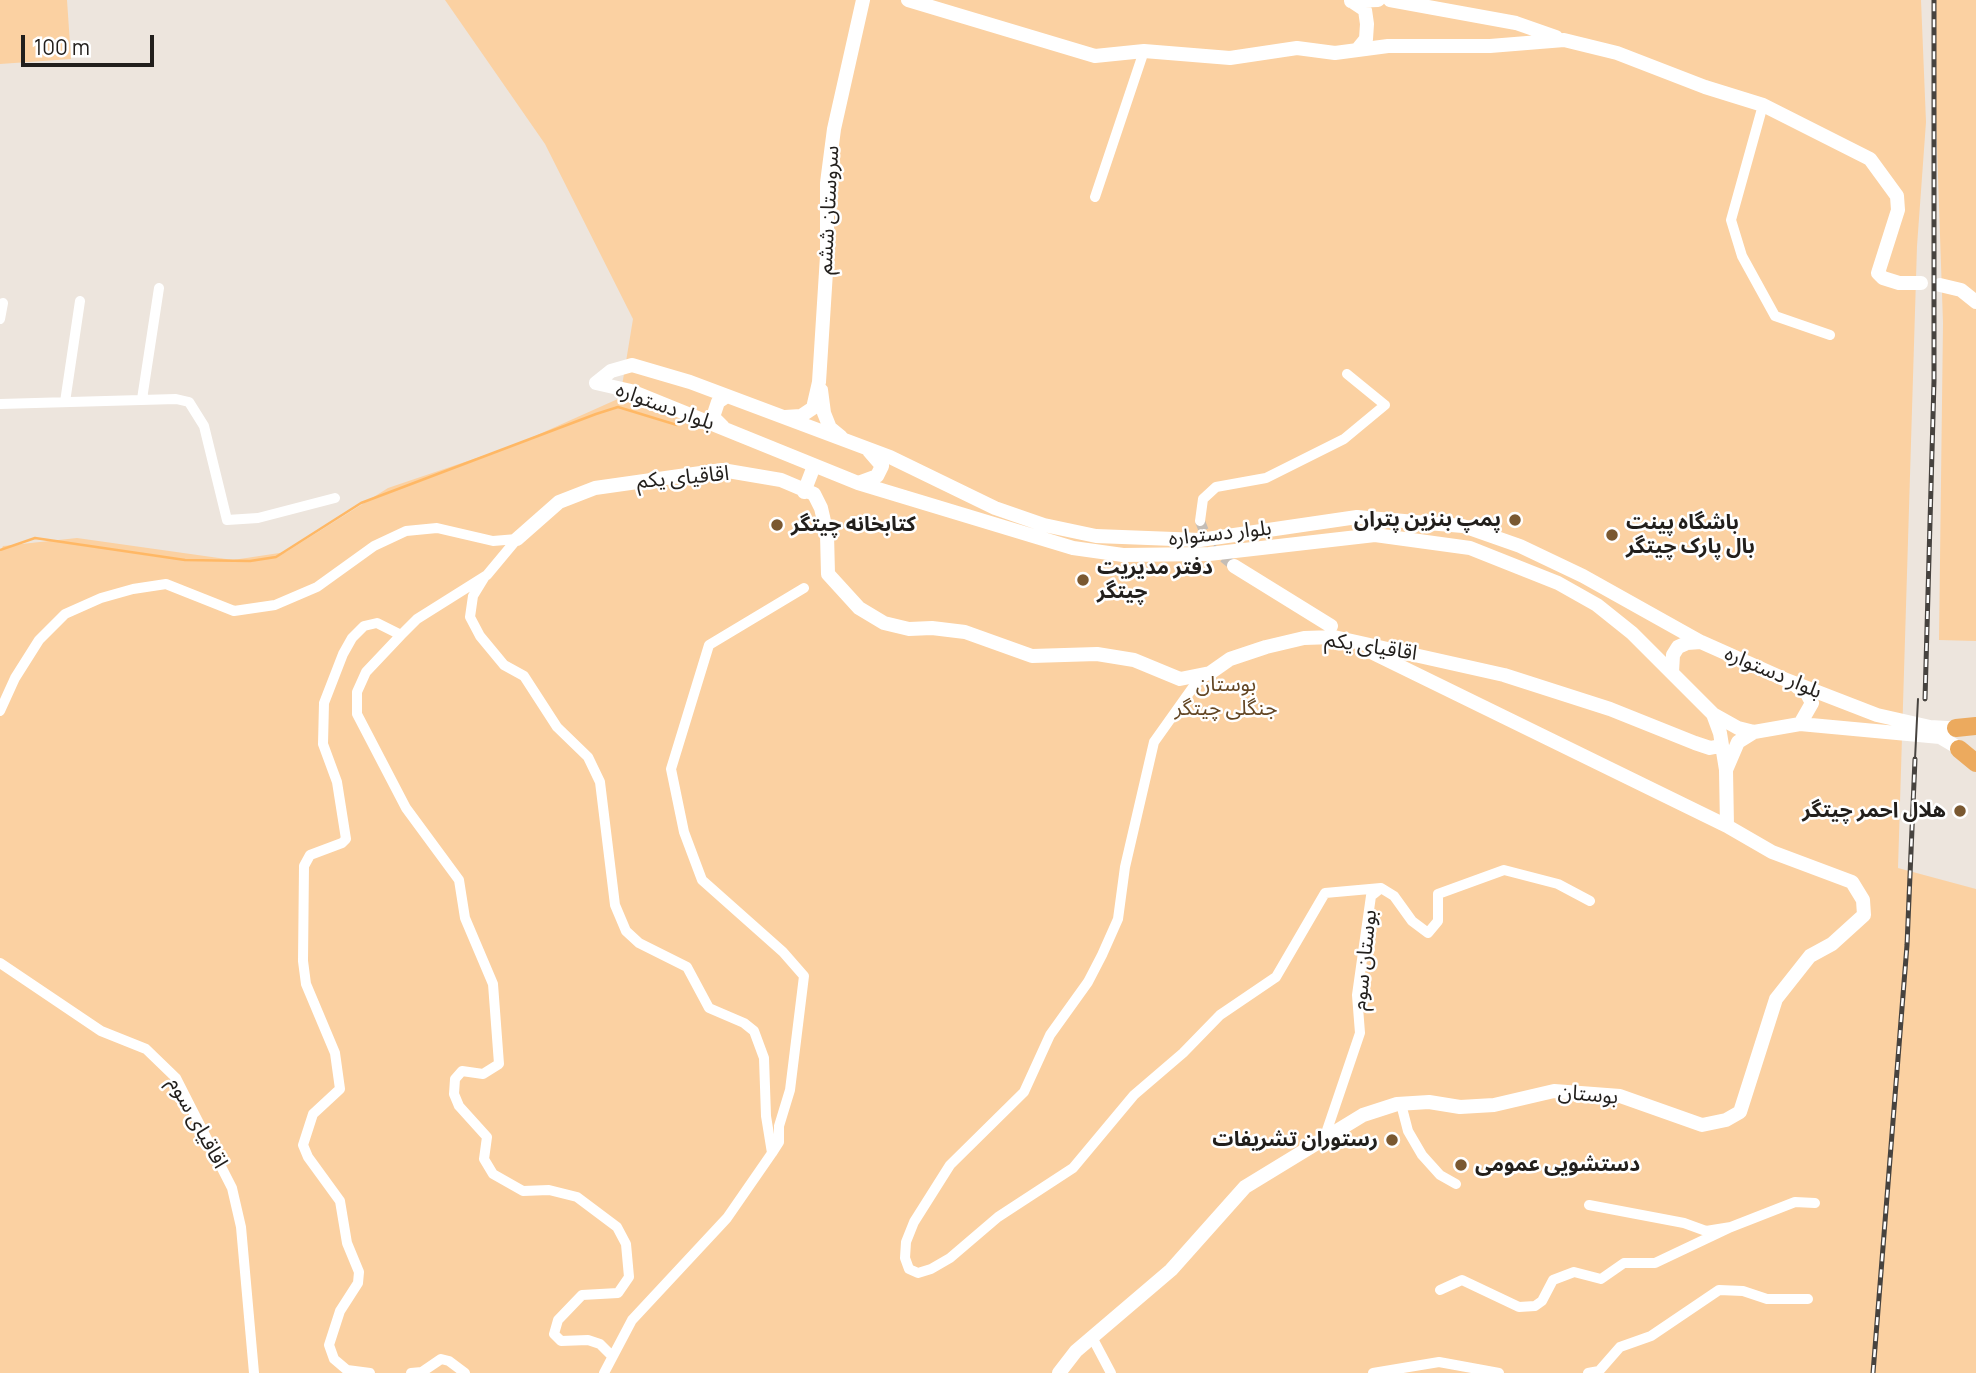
<!DOCTYPE html>
<meta charset="utf-8">
<style>
body{margin:0}
#map{position:relative;width:1976px;height:1373px;overflow:hidden;background:#ede5dd;font-family:Manrope,sans-serif}
canvas{display:block}
.scale{position:absolute;left:21px;top:35px;width:133px;height:32px;box-sizing:border-box;border:4px solid #221f1c;border-top:0;padding-left:9px;font-size:21px;line-height:24px;white-space:nowrap;color:#221f1c;-webkit-text-stroke:5px #fff;paint-order:stroke}
</style>
<div id="map">
<canvas width="1976" height="1373"></canvas>
<div class="scale">100 m</div>
</div>
<script>
const context = document.querySelector('canvas').getContext('2d');
context.lineJoin = 'round';
function fill(path, color) { context.fillStyle = color; context.fill(path, 'evenodd'); }
const toPath = rows => new Path2D(rows.map(r => 'M' + r).join(''));
function stroke(path, color, width, dash) { context.strokeStyle = color; context.lineWidth = width; context.lineCap = dash ? 'butt' : 'round'; context.setLineDash(dash || []); context.stroke(path); }
function drawText(font, color, halo, rows, align = 'center') {
  context.font = font + ' Manrope,"Noto Sans Arabic",sans-serif'; context.lineWidth = 5; context.setLineDash([]); context.textBaseline = 'middle'; context.strokeStyle = halo; context.fillStyle = color; for (const [text, x, y, turn = 0] of rows) {
    context.save(); context.translate(x, y); context.rotate((+turn || 0) * Math.PI / 180); context.textAlign = isNaN(turn) ? turn : align; if (halo) context.strokeText(text, 0, 0); context.fillText(text, 0, 0); context.restore();
  }
}
fill(toPath([
 [0,0,67,0,71,59,0,64],
 [445,0,1921,0,1926,122,1917,246,1898,868,1976,889,1976,1373,0,1373,0,552,3,546,77,538,233,560,286,552,388,488,515,445,620,398,633,319,545,144],
 [1932,0,1976,0,1976,641,1939,640,1943,323]
]), '#fbd1a2');
stroke(toPath([
 [0,550,35,538,185,560,250,561,276,557,361,503,596,414,618,407,677,425]
]), '#ffb865', 2.5);
stroke(toPath([
 [1200,521,1210,547,1234,566]
]), '#c4bdb6', 10, [10, 5]);
stroke(toPath([
 [1763,105,1731,220,1742,256,1775,316,1830,335],
 [1095,197,1144,51],
 [0,319,3,303],
 [142,399,159,288],
 [65,402,80,301],
 [0,404,176,399,189,402,204,426,227,520,258,518,335,498],
 [1200,521,1203,499,1216,487,1266,478,1344,439,1385,405,1347,374],
 [484,578,473,596,470,617,480,636,504,665,524,676,557,727,588,757,600,782,615,905,626,931,639,943,687,967,709,1008,744,1023,754,1031,764,1058,766,1116,772,1153,727,1218,632,1320,604,1373],
 [401,635,366,672,357,692,357,714,406,808,459,880,465,918,493,984,499,1064,483,1074,462,1071,455,1079,454,1094,459,1106,487,1137,484,1159,493,1174,523,1191,549,1190,577,1197,617,1227,626,1244,629,1277,618,1293,582,1295,558,1320,554,1334,561,1341,588,1340,600,1344,611,1355],
 [1206,676,1196,683,1154,742,1125,867,1118,919,1102,955,1088,982,1050,1035,1024,1092,950,1165,914,1222,906,1242,905,1258,909,1269,918,1273,931,1269,950,1258,998,1217,1073,1168,1134,1095,1183,1053,1220,1015,1276,977,1325,893,1381,888],
 [0,711,15,678,39,640,65,614,101,598,133,589,166,584,234,611,275,605,317,587,374,546,406,531,437,528,493,541,517,539],
 [0,963,101,1031,146,1049,176,1078,232,1188,241,1227,254,1373],
 [1401,1104,1408,1131,1422,1155,1440,1175,1456,1184],
 [1325,1136,1360,1033,1357,995,1371,896,1381,888,1394,896,1412,921,1428,933,1438,921,1438,894,1504,870,1558,884,1590,901],
 [772,1153,779,1142,779,1126,790,1090,804,976,783,952,702,880,684,832,671,769,709,645,804,588],
 [1589,1205,1684,1223,1706,1231,1731,1227,1795,1202,1815,1203],
 [1440,1290,1462,1280,1519,1307,1535,1306,1542,1301,1553,1280,1574,1272,1601,1279,1624,1263,1655,1263,1731,1227],
 [1093,1339,1111,1373],
 [370,1373,347,1370,334,1359,329,1345,340,1311,358,1283,359,1272,347,1243,340,1201,308,1157,303,1145,313,1114,340,1089,335,1053,306,984,303,961,304,866,310,855,342,843,346,839,337,782,323,744,324,703,343,654,352,638,364,626,377,623,401,635,417,619,487,575,517,539],
 [411,1373,422,1372,441,1359,449,1361,465,1373],
 [1373,1373,1439,1362,1499,1373],
 [1588,1373,1599,1371,1620,1347,1651,1336,1719,1290,1743,1291,1767,1299,1808,1299]
]), '#fff', 10);
stroke(toPath([
 [908,0,1095,56,1144,51,1230,58,1297,48,1335,53,1388,46,1490,46,1564,40,1617,53,1705,87,1763,105,1870,159,1897,196,1898,210,1878,273,1883,278,1899,283,1921,283],
 [1390,0,1516,23,1556,37],
 [1351,1,1378,0],
 [1353,2,1365,10,1367,24,1366,39,1357,50],
 [1940,285,1961,290,1976,302],
 [596,383,631,391,858,483,1073,548,1123,555,1209,554,1375,535,1470,548,1558,583,1597,605,1632,633,1713,714,1738,728,1754,732,1800,724,1940,737,1967,753],
 [596,383,611,371,632,365,690,382,890,457,995,508,1044,525,1096,536,1200,540,1357,517,1463,526,1520,546,1583,576,1701,642,1784,679,1877,715,1930,727,1964,729],
 [821,390,824,413,830,428,841,437],
 [785,417,801,416,813,408,819,382,827,256,827,183,834,129,863,0],
 [723,427,713,417,718,402,727,396],
 [858,483,877,476,882,466,869,451],
 [804,492,814,466],
 [517,539,559,502,595,488,722,470,781,480,814,494,821,508,827,534,828,574,859,608,884,623,909,629,932,628,965,632,1032,656,1097,654,1134,660,1180,679,1210,673,1230,659,1266,647,1304,638,1334,637,1504,675,1610,709,1695,743,1710,748,1720,746],
 [1234,566,1331,626],
 [1373,653,1727,826],
 [1672,672,1673,655,1678,647,1687,643,1701,642],
 [1797,687,1806,692,1812,703,1800,724],
 [1713,714,1720,733,1726,770,1738,742,1754,732],
 [1059,1373,1076,1351,1171,1270,1245,1187,1363,1115,1397,1104,1429,1102,1460,1107,1494,1105,1554,1091,1620,1096,1702,1125,1726,1120,1740,1112,1776,999,1810,956,1832,944,1864,915,1863,900,1852,882,1772,852,1727,826,1726,770]
]), '#fff', 14);
stroke(toPath([
 [1956,728,1976,726],
 [1959,749,1976,763]
]), '#ecaa5e', 18);
stroke(toPath([
 [1915,759,1918,699]
]), '#47433f', 2);
const rail = toPath([
 [1925,699,1934,381,1934,0],
 [1873,1373,1907,945,1915,759]
]);
stroke(rail, '#47433f', 5);
stroke(rail, '#fff', 2.5, [8]);
for (const [x, y, r, color] of [
 [1515,520,7,"#7a5830"],
 [777,525,7,"#7a5830"],
 [1612,535,7,"#7a5830"],
 [1083,580,7,"#7a5830"],
 [1960,811,7,"#7a5830"],
 [1392,1140,7,"#7a5830"],
 [1461,1165,7,"#7a5830"]
]) { const dot = new Path2D(); dot.arc(x, y, r, 0, 2 * Math.PI); context.fillStyle = color; context.fill(dot); stroke(dot, '#fff', 2.5); }
drawText('21px', '#221f1c', '#fff', [
 ["سروستان ششم",829,210,-87],
 ["بلوار دستواره",665,407,20],
 ["اقاقیای یکم",683,478,-5],
 ["بلوار دستواره",1220,534,-6],
 ["اقاقیای یکم",1371,647,9],
 ["بلوار دستواره",1773,673,23],
 ["بوستان سوم",1365,960,-84],
 ["بوستان",1588,1095,5],
 ["اقاقیای سوم",197,1123,61]
]);
drawText('bold 21px', '#221f1c', '#fff', [
 ["پمپ بنزین پتران",1501,520,"right"],
 ["باشگاه پینت",1626,523],
 ["بال پارک چیتگر",1626,547],
 ["کتابخانه چیتگر",791,525],
 ["دفتر مدیریت",1097,568],
 ["چیتگر",1097,592],
 ["هلال احمر چیتگر",1946,811,"right"],
 ["رستوران تشریفات",1378,1140,"right"],
 ["دستشویی عمومی",1475,1165]
], 'left');
drawText('21px', '#634624', '#fff', [
 ["بوستان",1226,685],
 ["جنگلی چیتگر",1226,709]
]);
</script>
